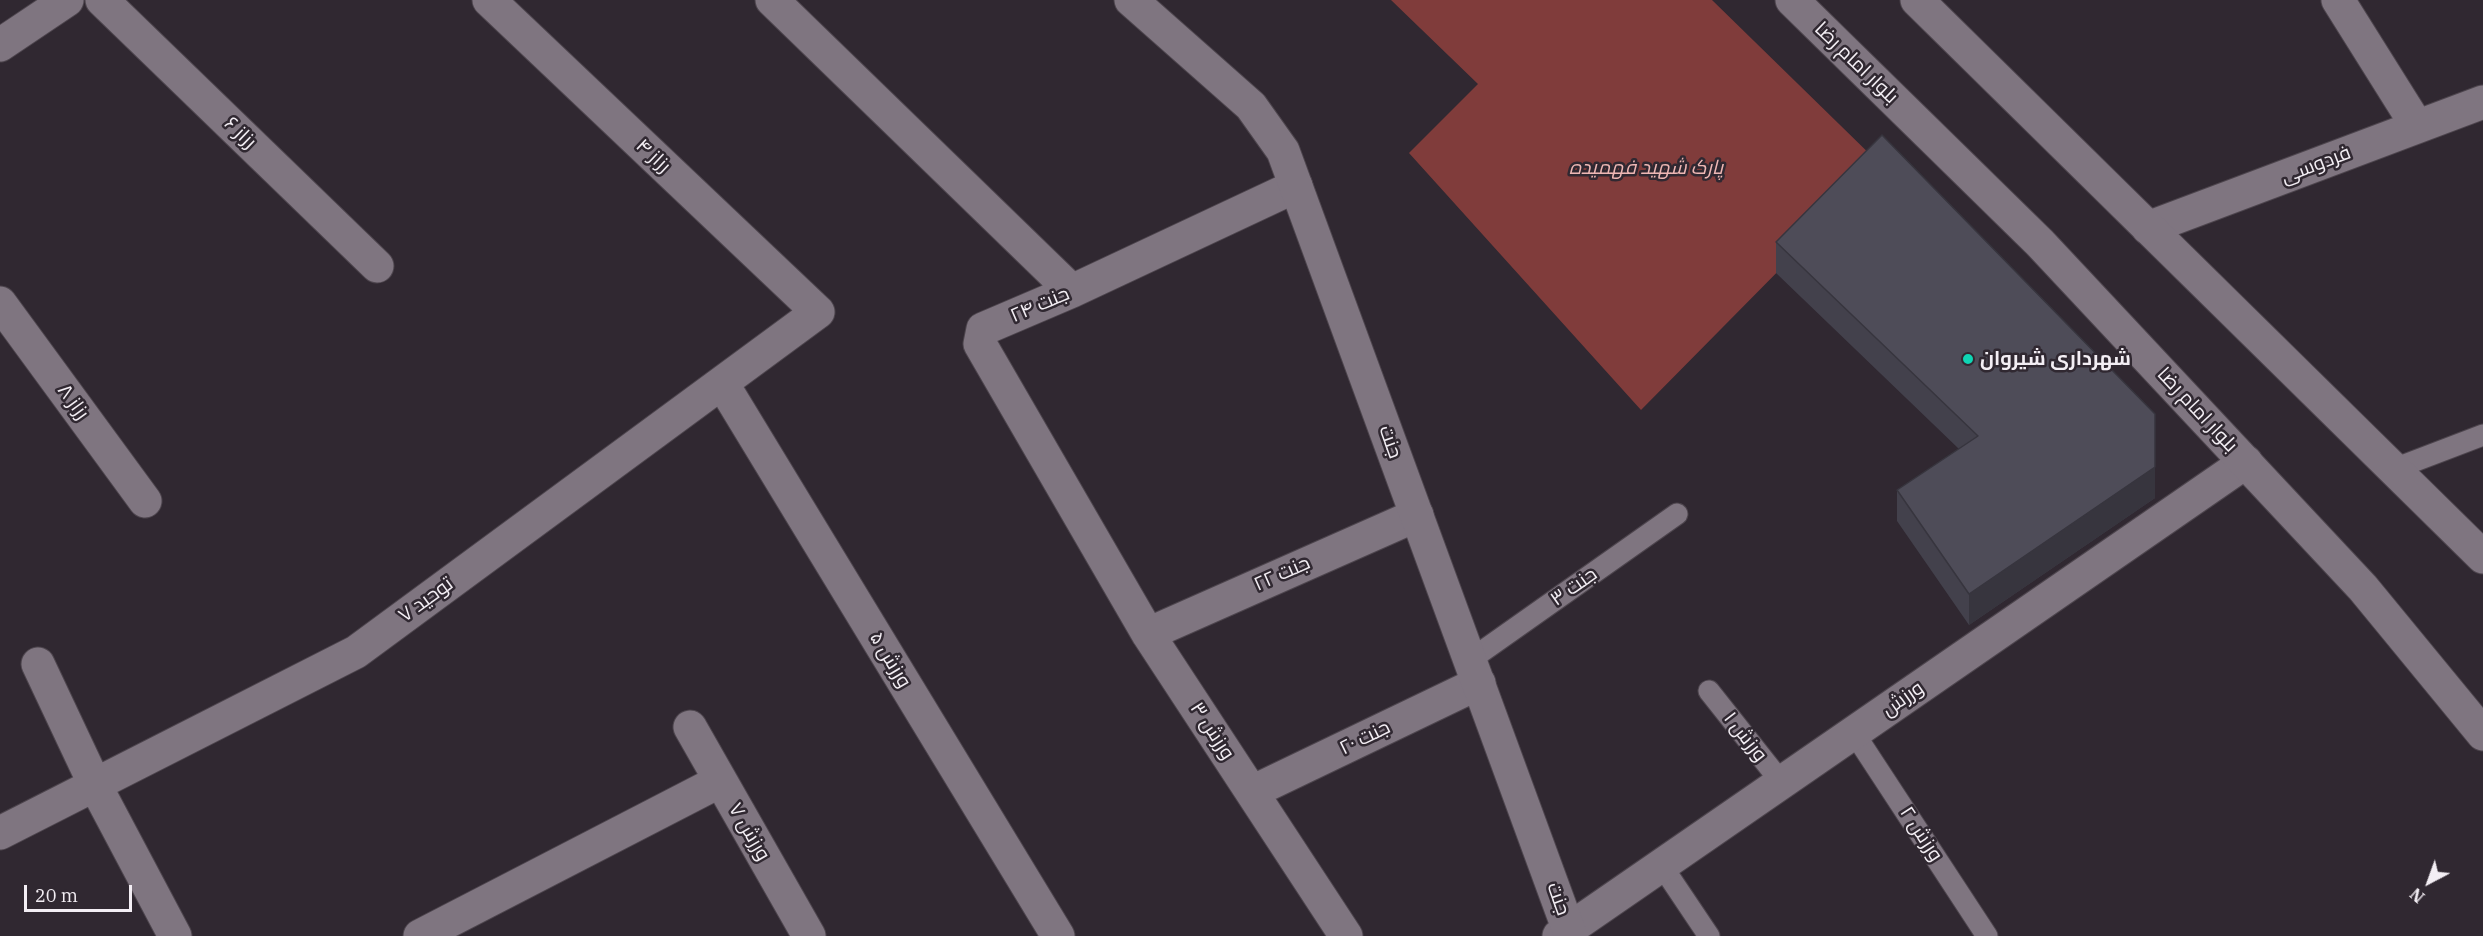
<!DOCTYPE html>
<meta charset="utf-8">
<style>
body{margin:0}
#map{position:relative;width:2483px;height:936px;overflow:hidden;background:#302831;font-family:"IBM Plex Serif",serif}
canvas{display:block}
.north{position:absolute;left:2399px;top:852px;width:60px;height:60px;-webkit-text-stroke:4px #302831;paint-order:stroke;rotate:221deg;font-size:16px;font-weight:700;line-height:24px;text-align:center;color:#f3eef4}
.north::after{content:'';display:block;margin:auto;width:21px;height:27px;background:#f3eef4;clip-path:polygon(50% 0,100% 100%,50% 72%,0 100%)}
.scale{position:absolute;left:24px;top:885px;width:108px;height:27px;box-sizing:border-box;border:3px solid #f3eef4;border-top:0;padding-left:8px;font-size:18px;line-height:21px;white-space:nowrap;color:#f3eef4;-webkit-text-stroke:4px #302831;paint-order:stroke}
</style>
<div id="map">
<canvas width="2483" height="936"></canvas>
<div class="north">N</div>
<div class="scale">20 m</div>
</div>
<script>
const context = document.querySelector('canvas').getContext('2d');
context.lineJoin = 'round';
function fill(path, color) { context.fillStyle = color; context.fill(path, 'evenodd'); }
const toPath = rows => new Path2D(rows.map(r => 'M' + r).join(''));
function stroke(path, color, width, dash) { context.strokeStyle = color; context.lineWidth = width; context.lineCap = dash ? 'butt' : 'round'; context.setLineDash(dash || []); context.stroke(path); }
function drawText(font, color, halo, rows, align = 'center') {
  context.font = font + ' "IBM Plex Serif",Cairo,serif'; context.lineWidth = 5; context.setLineDash([]); context.textBaseline = 'middle'; context.strokeStyle = halo; context.fillStyle = color; for (const [text, x, y, turn = 0] of rows) {
    context.save(); context.translate(x, y); context.rotate((+turn || 0) * Math.PI / 180); context.textAlign = isNaN(turn) ? turn : align; if (halo) context.strokeText(text, 0, 0); context.fillText(text, 0, 0); context.restore();
  }
}
fill(toPath([
 [1391,0,1712,0,1882,166,1641,410,1409,153,1478,84]
]), '#803c3b');
const lane = toPath([
 [2394,469,2483,435],
 [1470,660,1677,514],
 [1709,691,1782,783],
 [1854,733,1987,936],
 [1662,866,1709,936]
]);
const street = toPath([
 [102,0,377,266],
 [772,0,1072,291],
 [2338,0,2417,126],
 [1296,186,1072,291,983,329,980,344,1148,634,1346,936],
 [2148,228,2483,102],
 [0,303,145,501],
 [722,383,1058,936],
 [1148,634,1417,515],
 [38,664,95,785,175,936],
 [690,727,809,936],
 [1252,792,1479,683],
 [0,833,356,652,818,312,489,0],
 [420,936,720,781],
 [1559,936,2246,462]
]);
const secondary = toPath([
 [1131,0,1251,106,1283,151,1571,936],
 [1792,0,2040,243,2363,588,2483,734],
 [1917,0,2483,557],
 [0,45,67,0]
]);
stroke(lane, '#4d454d', 23);
stroke(street, '#4d454d', 35);
stroke(secondary, '#4d454d', 35);
stroke(lane, '#7f7580', 21);
stroke(street, '#7f7580', 33);
stroke(secondary, '#7f7580', 33);
fill(toPath([
 [1776,242,2155,498,1969,625,1897,521,1897,490,1959,449,1776,273]
]), '#43414c');
fill(toPath([
 [2155,414,2155,498,1969,625,1969,594]
]), '#37353e');
const building = toPath([
 [1882,135,2155,414,2155,467,1969,594,1897,490,1978,436,1776,242,1882,135]
]);
fill(building, '#4e4c58');
stroke(building, '#37353e', 1.5);
for (const [x, y, r, color] of [
 [1968,359,6,"#0fd5b4"]
]) { const dot = new Path2D(); dot.arc(x, y, r, 0, 2 * Math.PI); context.fillStyle = color; context.fill(dot); stroke(dot, '#302831', 2); }
drawText('20px', '#f3eef4', '#302831', [
 ["بلوار امام رضا",1856,63,44],
 ["رزاز ۶",240,133,44],
 ["رزاز ۴",653,156,43],
 ["فردوسی",2316,165,-21],
 ["جنت ۲۴",1040,305,-23],
 ["رزاز ۸",73,402,54],
 ["بلوار امام رضا",2197,410,47],
 ["جنت",1390,442,70],
 ["جنت ۲۲",1282,574,-24],
 ["جنت ۳",1574,587,-35],
 ["توحید ۷",426,600,-36],
 ["ورزش ۵",890,660,59],
 ["ورزش",1903,699,-35],
 ["ورزش ۳",1212,731,57],
 ["ورزش ۱",1745,737,52],
 ["جنت ۲۰",1365,738,-26],
 ["ورزش ۷",749,832,60],
 ["ورزش ۲",1921,834,57],
 ["جنت",1558,899,70]
]);
drawText('italic 20px', '#eeb7b4', '#302831', [
 ["پارک شهید فهمیده",1646,168]
]);
drawText('bold 20px', '#f3eef4', '#302831', [
 ["شهرداری شیروان",1980,359]
], 'left');
</script>
